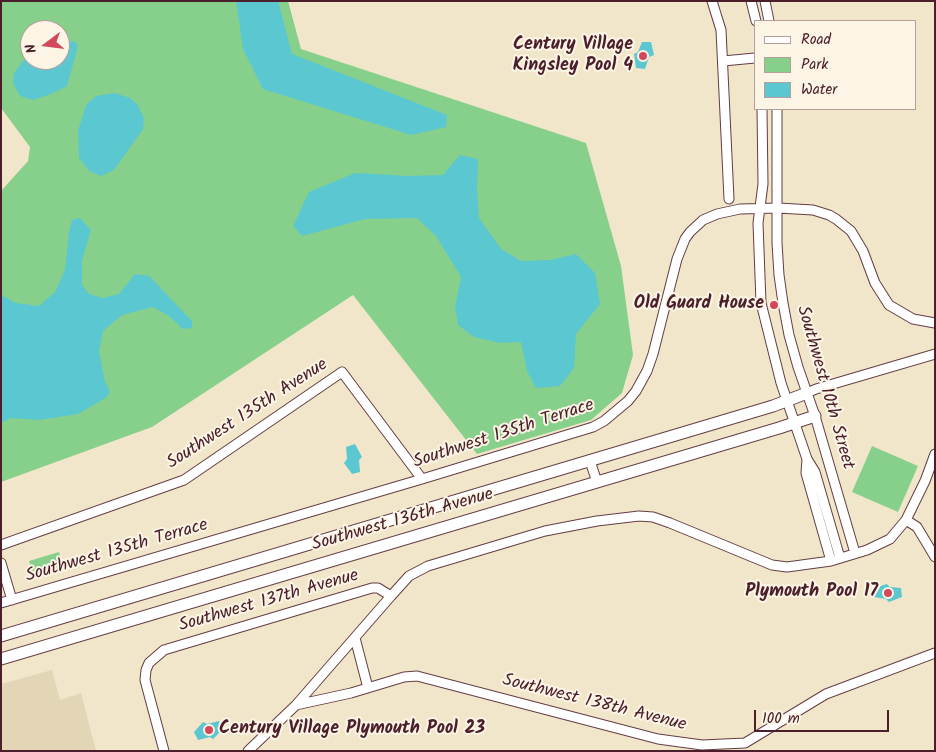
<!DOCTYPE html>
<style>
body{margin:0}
#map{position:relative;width:936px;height:752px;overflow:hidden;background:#f2e6ca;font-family:Kalam,sans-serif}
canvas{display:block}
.frame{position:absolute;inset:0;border:2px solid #4a1f2b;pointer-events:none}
.legend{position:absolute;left:754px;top:20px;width:162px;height:90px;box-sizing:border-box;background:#fcf5e5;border:1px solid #b59f9b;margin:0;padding:6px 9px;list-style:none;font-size:15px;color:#4a1f2b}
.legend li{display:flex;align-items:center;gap:10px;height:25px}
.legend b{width:25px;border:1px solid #b59f9b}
.north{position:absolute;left:20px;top:20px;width:50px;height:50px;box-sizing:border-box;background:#fcf5e5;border:1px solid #b59f9b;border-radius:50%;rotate:255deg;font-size:14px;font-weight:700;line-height:20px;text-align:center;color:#4a1f2b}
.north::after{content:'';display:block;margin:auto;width:18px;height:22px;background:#d1495b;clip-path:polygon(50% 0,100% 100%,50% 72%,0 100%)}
.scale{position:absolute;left:754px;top:710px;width:135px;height:22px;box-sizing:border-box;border:2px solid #4a1f2b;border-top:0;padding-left:6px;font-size:15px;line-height:18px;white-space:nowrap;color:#4a1f2b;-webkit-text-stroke:4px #fcf5e5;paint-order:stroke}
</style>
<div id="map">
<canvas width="936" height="752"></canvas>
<div class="frame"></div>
<ul class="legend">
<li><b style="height:6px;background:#fff"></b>Road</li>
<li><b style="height:14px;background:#87d08c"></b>Park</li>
<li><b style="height:14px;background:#5ac7d1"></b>Water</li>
</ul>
<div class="north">N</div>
<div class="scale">100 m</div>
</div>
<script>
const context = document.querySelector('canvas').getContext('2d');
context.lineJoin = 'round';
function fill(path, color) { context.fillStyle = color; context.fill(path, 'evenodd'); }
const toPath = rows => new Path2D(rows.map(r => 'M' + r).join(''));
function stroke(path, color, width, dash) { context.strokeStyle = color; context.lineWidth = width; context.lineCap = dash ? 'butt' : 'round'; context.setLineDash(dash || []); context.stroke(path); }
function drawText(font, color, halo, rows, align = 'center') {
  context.font = font + ' Kalam,sans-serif'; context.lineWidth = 4; context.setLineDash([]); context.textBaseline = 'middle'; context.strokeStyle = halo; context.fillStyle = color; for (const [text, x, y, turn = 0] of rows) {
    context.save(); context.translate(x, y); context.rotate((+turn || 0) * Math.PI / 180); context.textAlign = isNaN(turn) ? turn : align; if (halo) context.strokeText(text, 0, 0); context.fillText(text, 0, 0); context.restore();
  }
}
fill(toPath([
 [52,670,60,700,81,693,96,751,1,751,1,684]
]), '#e3d6b7');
fill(toPath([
 [1,1,288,1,301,49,586,143,621,266,633,355,622,393,591,420,477,454,353,295,152,427,1,482,1,191,28,161,30,147,1,108],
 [30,30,60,30,60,60,30,60],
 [872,446,918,466,898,512,852,492],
 [59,552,63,566,33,575,29,561]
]), '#87d08c');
fill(toPath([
 [236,1,278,1,292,54,447,115,446,127,411,135,263,89,243,49],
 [74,41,78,46,67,86,51,94,33,100,20,96,13,83,14,73,29,53,30,60,60,60,60,43],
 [642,42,651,42,654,55,649,57,645,69,636,68,634,54,638,52],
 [115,93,130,98,138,105,144,119,143,129,114,170,101,176,89,171,79,158,78,131,86,105,96,96],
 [460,155,478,159,477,190,479,218,501,249,521,261,550,260,576,254,595,273,600,304,576,334,574,368,560,386,536,388,527,371,521,342,500,343,474,337,458,325,455,307,461,277,436,236,417,218,365,219,302,236,293,226,309,192,355,173,408,176,443,175],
 [80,218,91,230,82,261,82,285,89,294,102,298,119,294,135,274,149,276,192,321,192,328,183,329,169,316,153,307,122,315,103,331,99,351,105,382,110,391,107,397,78,414,39,420,11,418,1,423,1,295,16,303,39,306,55,292,65,270,69,232,72,220],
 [355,444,362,457,359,460,360,472,352,474,344,463,347,459,346,447],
 [887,584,890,587,901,588,902,597,889,602,886,599,874,597,874,588],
 [219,721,223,729,213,739,210,737,198,740,194,732,203,722,207,724]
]), '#5ac7d1');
const minor = toPath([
 [712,1,721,30,729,199],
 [751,1,756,21],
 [765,1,769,21],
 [723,61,755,58],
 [762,109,763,184,758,223,761,303,781,383,807,459,815,472,840,558],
 [777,109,777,243,779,275,783,303,789,335,798,367,815,416,855,553],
 [807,393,816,389,935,354],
 [807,459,806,473,831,561],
 [590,461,597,482],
 [906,520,917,527,935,557],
 [1,545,184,480,342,372,422,479],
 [1,563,12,600],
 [1,603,422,479,593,427,604,421,628,401,636,391,647,371,653,354,677,259,685,239,690,232,703,220,717,214,740,209,778,208,813,210,829,215,836,219,851,231,863,251,875,283,889,305,913,319,935,323],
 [355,638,368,688],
 [296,705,391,596],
 [164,751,145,680,146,670,149,663,164,650,372,588,378,588,391,596,409,576,428,566,545,531,597,521,639,516,653,517,670,523,772,565,787,567,831,561,867,550,890,539,906,520,925,481,935,454],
 [248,751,296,705,351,693,404,677,417,676,658,739,702,745,745,743,826,694,935,653]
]);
const tertiary = toPath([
 [1,636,773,406,807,393],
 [1,659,779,428,815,416]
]);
stroke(minor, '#633d43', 11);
stroke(tertiary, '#633d43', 13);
stroke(minor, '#fff', 9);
stroke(tertiary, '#fff', 11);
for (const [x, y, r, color] of [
 [643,56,5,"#d1495b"],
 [774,305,5,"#d1495b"],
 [888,593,5,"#d1495b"],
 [209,730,5,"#d1495b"]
]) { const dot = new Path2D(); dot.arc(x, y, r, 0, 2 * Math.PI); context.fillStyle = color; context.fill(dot); stroke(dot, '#fcf5e5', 2); }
drawText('bold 18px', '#4a1f2b', '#fcf5e5', [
 ["Century Village",633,46],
 ["Kingsley Pool 4",633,67],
 ["Old Guard House",764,305],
 ["Plymouth Pool 17",878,593],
 ["Century Village Plymouth Pool 23",219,730,"left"]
], 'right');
drawText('18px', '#4a1f2b', '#fcf5e5', [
 ["Southwest 10th Street",824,388,74],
 ["Southwest 135th Avenue",248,415,-33],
 ["Southwest 135th Terrace",504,435,-18],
 ["Southwest 136th Avenue",403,521,-16],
 ["Southwest 135th Terrace",117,552,-16],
 ["Southwest 137th Avenue",269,602,-16],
 ["Southwest 138th Avenue",594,704,14]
]);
</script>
